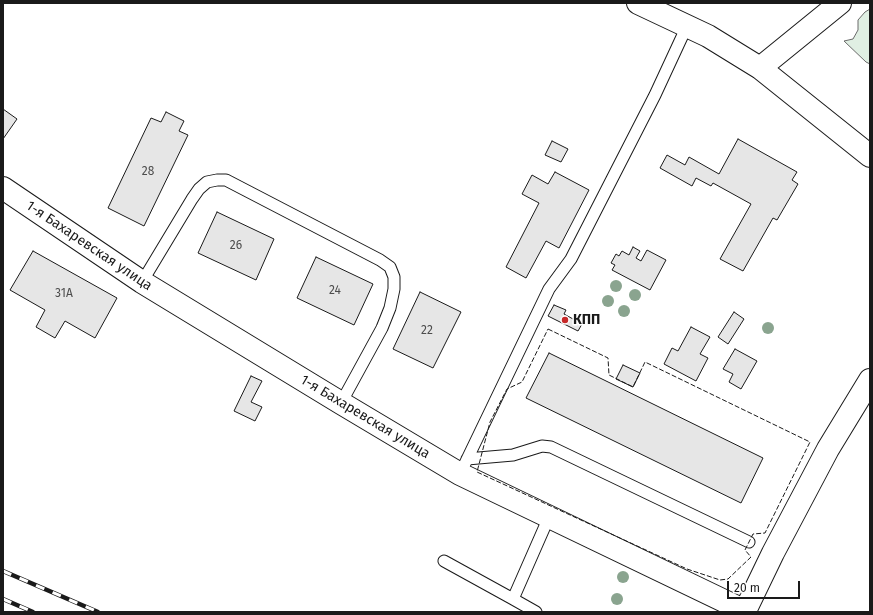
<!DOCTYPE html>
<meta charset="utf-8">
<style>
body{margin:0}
#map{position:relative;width:873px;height:615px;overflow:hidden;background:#fff;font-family:"Fira Sans",sans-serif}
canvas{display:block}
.frame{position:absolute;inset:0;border:4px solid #1a1a1a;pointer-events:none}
.scale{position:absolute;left:727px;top:581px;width:73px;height:18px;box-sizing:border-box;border:2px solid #1a1a1a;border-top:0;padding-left:5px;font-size:12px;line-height:14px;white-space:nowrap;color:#1a1a1a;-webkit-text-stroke:3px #fff;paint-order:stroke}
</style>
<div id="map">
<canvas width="873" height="615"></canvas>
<div class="frame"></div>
<div class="scale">20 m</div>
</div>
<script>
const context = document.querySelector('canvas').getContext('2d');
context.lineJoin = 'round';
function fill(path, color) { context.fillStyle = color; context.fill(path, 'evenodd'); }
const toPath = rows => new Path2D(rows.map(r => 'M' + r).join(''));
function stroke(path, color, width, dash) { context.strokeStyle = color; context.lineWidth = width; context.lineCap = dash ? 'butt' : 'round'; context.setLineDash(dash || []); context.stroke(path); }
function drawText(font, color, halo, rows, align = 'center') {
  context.font = font + ' "Fira Sans",sans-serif'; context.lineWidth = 3; context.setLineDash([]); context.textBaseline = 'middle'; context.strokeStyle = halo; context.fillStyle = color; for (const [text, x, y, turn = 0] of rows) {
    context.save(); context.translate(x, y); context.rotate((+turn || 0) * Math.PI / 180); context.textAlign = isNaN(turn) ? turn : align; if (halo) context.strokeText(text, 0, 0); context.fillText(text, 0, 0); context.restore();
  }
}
const green = toPath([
 [870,9,870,64,866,62,844,41,853,39,858,30,858,20,865,12,870,9]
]);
fill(green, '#e0efe3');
stroke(green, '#6a6a6a', 1);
const building = toPath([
 [3,109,17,119,3,139,3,109],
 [166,112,184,121,179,131,188,135,144,226,108,208,151,118,161,122,166,112],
 [738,139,797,172,792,180,798,184,777,220,773,218,743,271,720,259,751,204,713,183,711,186,696,178,692,186,660,168,667,155,685,165,689,157,719,174,738,139],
 [552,141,568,149,561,162,545,155,552,141],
 [555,172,589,190,559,248,546,241,526,278,506,267,539,203,522,194,532,175,548,184,555,172],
 [217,212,274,239,256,280,198,253,217,212],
 [633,247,640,251,636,258,641,261,647,250,666,260,650,290,612,270,615,265,611,263,616,254,619,256,622,251,629,255,633,247],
 [33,251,117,298,95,338,65,321,55,338,36,327,45,310,10,290,33,251],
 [316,257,373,284,354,325,297,298,316,257],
 [420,292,461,312,433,368,393,349,420,292],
 [554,305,566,310,564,314,582,324,578,331,548,316,554,305],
 [734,312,744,319,728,344,718,337,734,312],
 [691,327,710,337,700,354,708,358,696,381,664,364,672,348,678,351,691,327],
 [735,349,757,361,741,389,729,382,733,374,723,369,735,349],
 [549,353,763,458,741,503,526,398,549,353],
 [623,365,640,373,633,387,616,379,623,365],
 [251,376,262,381,251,402,262,407,255,421,234,411,251,376]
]);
fill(building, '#e6e6e6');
stroke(building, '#1a1a1a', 1);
const lane = toPath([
 [142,282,192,199,199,189,207,182,217,180,226,180,380,260,390,267,394,277,394,289,390,308,382,328,341,403],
 [467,459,513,455,542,446,551,447,749,542],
 [460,474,549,289,571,259,655,95,687,26],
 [444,561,513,599],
 [536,612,513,599,549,517]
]);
const street = toPath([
 [638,3,708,36,760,68,870,156],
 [760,68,840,3],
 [3,188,142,282,341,403,460,474,745,611,773,553,828,449,870,380]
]);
stroke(lane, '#1a1a1a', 13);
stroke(street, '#1a1a1a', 24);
stroke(lane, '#fff', 11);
stroke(street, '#fff', 22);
const rail = toPath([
 [3,571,98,612],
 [3,599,33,612]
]);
stroke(rail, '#1a1a1a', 4.5);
stroke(rail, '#fff', 3, [9]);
stroke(toPath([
 [548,329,608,358,609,375,633,387,645,362,810,442,765,533,753,534,745,550,751,557,728,579,720,580,687,569,477,472,490,422,507,389,522,382,548,329]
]), '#1a1a1a', 1, [5, 2]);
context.fillStyle = '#8aa48f';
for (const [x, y] of [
 [616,286],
 [635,295],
 [608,301],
 [624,311],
 [768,328],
 [623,577],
 [617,599]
]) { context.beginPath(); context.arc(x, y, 6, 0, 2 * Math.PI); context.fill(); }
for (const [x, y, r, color] of [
 [565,320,4,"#c62828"]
]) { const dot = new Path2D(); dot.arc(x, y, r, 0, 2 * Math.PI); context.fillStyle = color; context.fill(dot); stroke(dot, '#fff', 1.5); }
drawText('12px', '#4d4d4d', null, [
 ["28",148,172],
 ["26",236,246],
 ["24",335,291],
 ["31А",64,294],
 ["22",427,331]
]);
drawText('14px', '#1a1a1a', '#fff', [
 ["1-я Бахаревская улица",89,246,34],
 ["1-я Бахаревская улица",365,417,31]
]);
drawText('bold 14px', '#1a1a1a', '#fff', [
 ["КПП",573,320]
], 'left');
</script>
